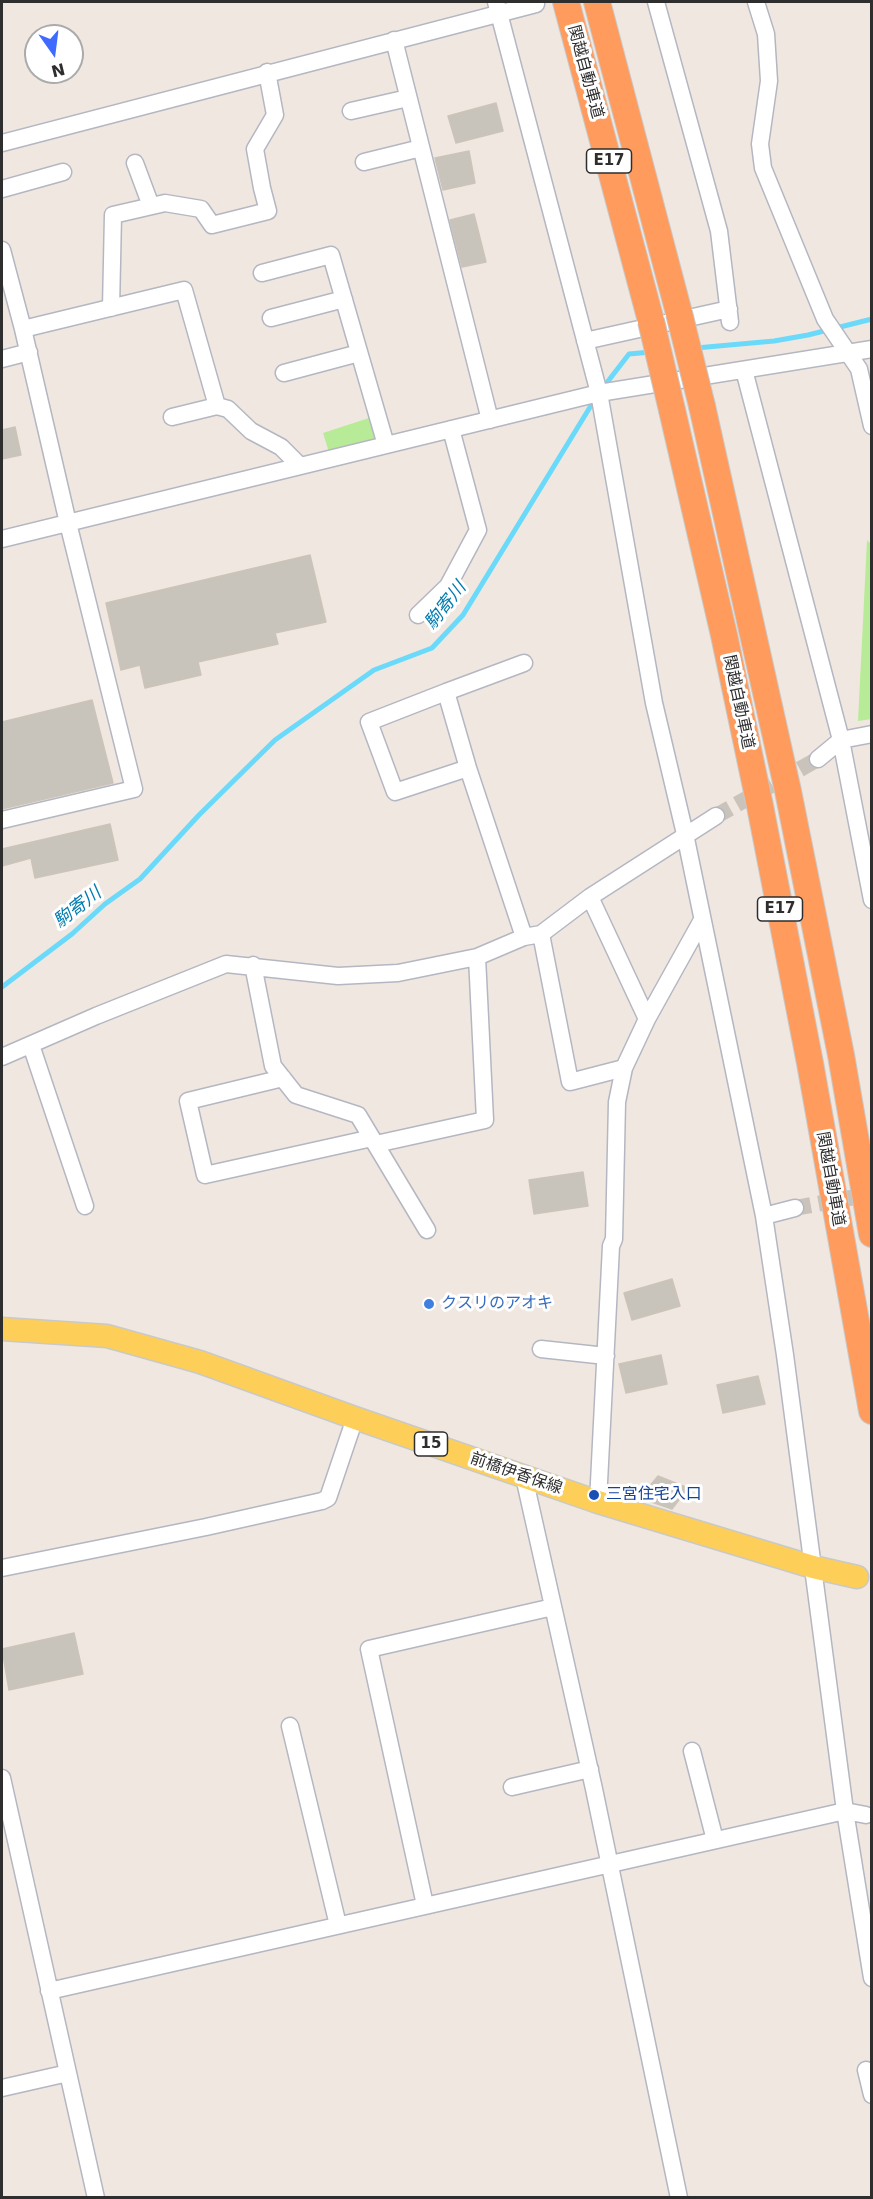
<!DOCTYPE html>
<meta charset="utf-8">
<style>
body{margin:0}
#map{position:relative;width:873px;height:2199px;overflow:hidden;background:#f0e8e0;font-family:"DejaVu Sans",sans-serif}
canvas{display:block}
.frame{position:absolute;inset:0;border:3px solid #2e2e2e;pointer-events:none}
.north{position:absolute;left:24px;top:24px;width:60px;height:60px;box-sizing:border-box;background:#fff;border:2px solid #ababab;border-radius:50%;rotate:166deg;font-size:16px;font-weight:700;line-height:24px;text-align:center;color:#2e2e2e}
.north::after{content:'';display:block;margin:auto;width:21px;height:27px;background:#3e6aff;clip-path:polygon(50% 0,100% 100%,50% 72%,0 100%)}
</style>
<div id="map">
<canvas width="873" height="2199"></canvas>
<div class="frame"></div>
<div class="north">N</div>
</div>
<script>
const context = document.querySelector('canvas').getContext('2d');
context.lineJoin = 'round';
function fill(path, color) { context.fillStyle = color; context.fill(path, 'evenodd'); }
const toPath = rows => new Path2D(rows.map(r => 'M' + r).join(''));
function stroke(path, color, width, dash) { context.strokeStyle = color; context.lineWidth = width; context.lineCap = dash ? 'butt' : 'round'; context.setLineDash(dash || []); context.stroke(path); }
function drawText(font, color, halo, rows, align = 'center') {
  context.font = font + ' "DejaVu Sans","Noto Sans JP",sans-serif'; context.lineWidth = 6; context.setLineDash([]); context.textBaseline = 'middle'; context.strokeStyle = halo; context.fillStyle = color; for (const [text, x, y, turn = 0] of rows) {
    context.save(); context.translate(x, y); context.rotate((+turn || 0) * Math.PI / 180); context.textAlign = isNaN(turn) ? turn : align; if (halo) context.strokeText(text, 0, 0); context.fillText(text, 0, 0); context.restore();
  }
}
fill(toPath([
 [378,415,380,446,331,459,323,433],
 [867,540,872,545,872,719,858,721]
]), '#b8eb98');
stroke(toPath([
 [696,348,774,341,808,335,872,319],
 [602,389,629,354,651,352],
 [2,987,72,934,105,904,140,879,199,815,275,740,374,670,432,648,463,615,595,399]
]), '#6bdafa', 5);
const building = toPath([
 [496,103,503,131,456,143,448,116,496,103],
 [469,151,475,183,443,190,435,158,469,151],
 [474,214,486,262,462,267,450,220,474,214],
 [15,427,21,455,2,459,2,430,15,427],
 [310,555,326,622,275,633,278,644,198,662,201,675,145,688,140,665,121,670,106,603,310,555],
 [92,700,113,783,2,809,2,722,92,700],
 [110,824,118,860,35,878,31,858,2,866,2,849,110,824],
 [583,1172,588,1206,534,1214,529,1180,583,1172],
 [672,1279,680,1306,632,1320,624,1293,672,1279],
 [661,1355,667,1384,626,1393,619,1364,661,1355],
 [758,1376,765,1404,723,1413,717,1385,758,1376],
 [658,1476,688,1488,672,1509,640,1498,658,1476],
 [74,1633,83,1674,9,1690,2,1649,74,1633]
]);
fill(building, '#c8c3bb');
stroke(building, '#ccc4b9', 1.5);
stroke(toPath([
 [716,816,818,759],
 [795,1208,872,1194]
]), '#c9c3bc', 16, [16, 8]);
const minor = toPath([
 [496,2,599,393,654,703,685,834,764,1216,785,1355,845,1811,872,1978],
 [656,2,719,231,730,322],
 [756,2,766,34,769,81,760,144,763,168,825,319,859,369,872,426],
 [394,40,490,420],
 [351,111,408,98],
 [2,143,536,4],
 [364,162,421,148],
 [135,163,151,206],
 [2,189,63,172],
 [2,250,23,329,68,523,134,789,2,820],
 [262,273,331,255,386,445],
 [111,308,113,215,165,203,201,209,212,225,268,211,262,188,255,149,275,115,267,72],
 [271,318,344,299],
 [23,329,184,290,217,406],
 [585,341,729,309],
 [2,359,29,352],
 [744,370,841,740,872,900],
 [284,373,359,353],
 [172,417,217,406,228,409,251,431,281,447,300,466],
 [2,539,599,393,872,349],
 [418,615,448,586,478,530,451,429],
 [446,692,524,663],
 [818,759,841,740,872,734],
 [468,768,395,792,369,722,446,692,468,768,524,937],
 [590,897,647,1019],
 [541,934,570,1082,624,1068],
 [253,965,273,1066,296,1095,358,1115,427,1230],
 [31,1045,85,1206],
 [2,1057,96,1016,226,964,338,976,398,973,477,957,524,937,541,934,590,897,716,816],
 [283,1078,188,1101,205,1175,372,1138],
 [376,1144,485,1120,477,957],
 [764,1216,795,1208],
 [541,1349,606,1356],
 [524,1477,594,1789,679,2198],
 [598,1502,611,1246,614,1239,617,1102,624,1068,647,1019,702,920],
 [2,1568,206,1527,322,1501,328,1498,355,1418],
 [290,1726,338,1925],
 [692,1751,715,1840],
 [2,1778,96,2198],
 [512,1787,590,1769],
 [425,1905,369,1649,553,1607],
 [49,1991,845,1811,866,1815],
 [866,2070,872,2095],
 [2,2088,68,2073]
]);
const major = toPath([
 [2,1329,107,1336,200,1362,355,1418,598,1502,813,1567,857,1577]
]);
const highway = toPath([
 [566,2,651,321],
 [597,2,679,313],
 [702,406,788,791,841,1055,872,1234],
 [672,410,724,635,760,806,810,1063,872,1411]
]);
stroke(minor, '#b4b7c2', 19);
stroke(major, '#c9c9c9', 25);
stroke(highway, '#c9c9c9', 28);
stroke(minor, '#fff', 16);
stroke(major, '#fdcf58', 22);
stroke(highway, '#ff9b5c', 26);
const highwayBridge = toPath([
 [679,313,702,406],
 [651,321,672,410]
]);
stroke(highwayBridge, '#c9c9c9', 28, []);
stroke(highwayBridge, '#ff9b5c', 26);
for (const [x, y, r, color] of [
 [429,1304,6,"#3f7fe0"],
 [594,1495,6,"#1a4fb4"]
]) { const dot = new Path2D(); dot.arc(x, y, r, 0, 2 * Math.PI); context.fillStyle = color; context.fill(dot); stroke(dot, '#fff', 2); }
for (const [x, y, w] of [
 [609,161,45],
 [780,909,45],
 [431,1444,33]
]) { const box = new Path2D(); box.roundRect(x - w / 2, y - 12, w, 24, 4.5); context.fillStyle = '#fff'; context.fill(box); stroke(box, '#2e2e2e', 1.5); }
drawText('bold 15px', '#2e2e2e', null, [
 ["E17",609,161],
 ["E17",780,909],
 ["15",431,1444]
]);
drawText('16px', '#2e2e2e', '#fff', [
 ["関越自動車道",585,72,75],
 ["関越自動車道",738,702,78],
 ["関越自動車道",830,1179,80],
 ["前橋伊香保線",516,1474,19]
]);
drawText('16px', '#366cbe', '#fff', [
 ["クスリのアオキ",441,1304]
], 'left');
drawText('16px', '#164399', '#fff', [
 ["三宮住宅入口",606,1495]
], 'left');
drawText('italic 18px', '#017baf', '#fff', [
 ["駒寄川",446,606,-52],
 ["駒寄川",78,908,-38]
]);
</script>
